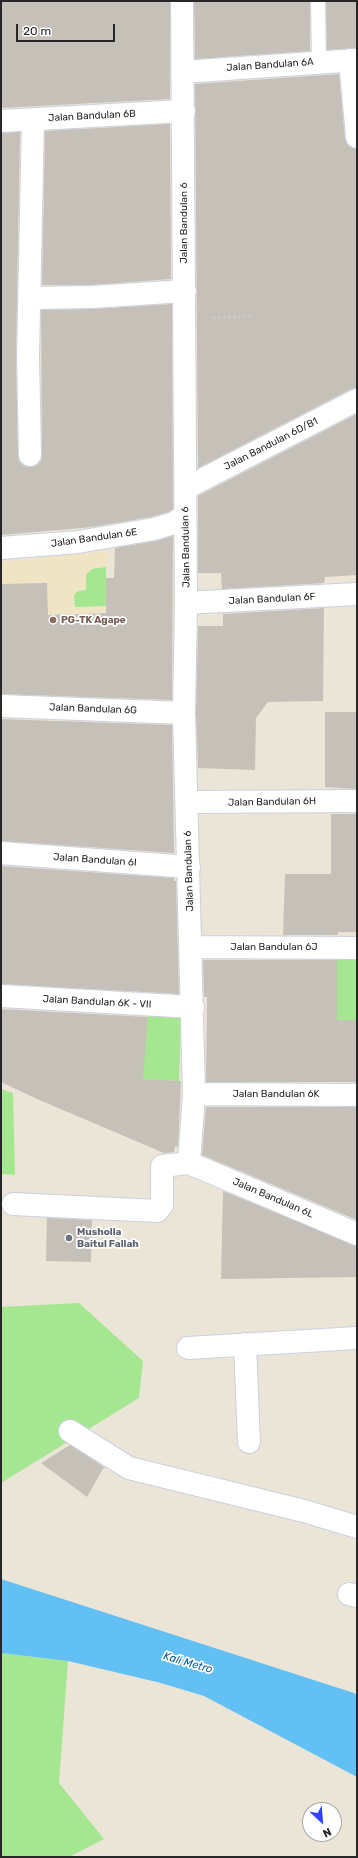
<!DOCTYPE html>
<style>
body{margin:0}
#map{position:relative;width:358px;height:1858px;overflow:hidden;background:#ebe5d7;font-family:Rubik,sans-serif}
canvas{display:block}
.frame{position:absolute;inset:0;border:2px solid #272727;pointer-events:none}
.north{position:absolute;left:302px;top:1802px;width:40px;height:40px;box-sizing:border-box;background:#fff;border:1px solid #a9a9a9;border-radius:50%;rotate:154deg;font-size:11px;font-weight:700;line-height:16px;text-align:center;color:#272727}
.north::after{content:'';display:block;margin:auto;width:14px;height:18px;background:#3144ff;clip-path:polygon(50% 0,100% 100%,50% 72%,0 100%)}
.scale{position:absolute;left:16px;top:24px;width:99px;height:18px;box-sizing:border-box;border:2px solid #272727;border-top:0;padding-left:5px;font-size:12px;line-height:14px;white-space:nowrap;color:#272727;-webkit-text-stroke:3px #fff;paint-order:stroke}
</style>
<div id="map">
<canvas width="358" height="1858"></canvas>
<div class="frame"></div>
<div class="north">N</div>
<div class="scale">20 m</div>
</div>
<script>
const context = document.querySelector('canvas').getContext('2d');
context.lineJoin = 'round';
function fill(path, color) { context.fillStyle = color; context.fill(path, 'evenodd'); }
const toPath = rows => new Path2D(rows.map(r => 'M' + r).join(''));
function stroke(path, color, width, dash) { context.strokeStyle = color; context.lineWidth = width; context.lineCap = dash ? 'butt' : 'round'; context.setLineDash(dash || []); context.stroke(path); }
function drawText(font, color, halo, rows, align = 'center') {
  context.font = font + ' Rubik,sans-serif'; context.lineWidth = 3.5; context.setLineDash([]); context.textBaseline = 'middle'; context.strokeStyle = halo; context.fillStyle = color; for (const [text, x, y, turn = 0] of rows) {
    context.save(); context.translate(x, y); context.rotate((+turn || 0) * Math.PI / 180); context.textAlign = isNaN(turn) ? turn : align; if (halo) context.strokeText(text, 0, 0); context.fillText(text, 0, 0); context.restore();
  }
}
fill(toPath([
 [107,551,104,699,1,696,1,562]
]), '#efe5c5');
fill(toPath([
 [106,567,106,606,75,607,74,595,78,591,86,590,86,575,92,569],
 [337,958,357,958,357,1020,337,1020],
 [148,1016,181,1018,179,1081,122,1078,145,1049],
 [1,1089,13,1093,15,1175,1,1174],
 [79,1303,143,1361,139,1398,1,1483,1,1307],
 [1,1653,68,1661,59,1783,104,1839,69,1857,1,1857]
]), '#a5e690');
fill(toPath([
 [1,1579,354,1693,357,1695,357,1777,204,1696,161,1683,68,1661,1,1653]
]), '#62c0f5');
fill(toPath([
 [1,1,170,1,170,99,1,108],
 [194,1,310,1,310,51,195,59],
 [326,1,357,1,357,48,327,50],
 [339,74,345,139,347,144,357,149,357,388,351,389,198,468,195,84],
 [170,124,171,279,92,285,42,285,45,131],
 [20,132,16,357,18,455,19,461,24,466,31,467,37,465,41,461,42,455,41,310,93,309,172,304,173,509,168,512,151,517,92,527,1,535,1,133],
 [357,414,357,575,325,577,324,583,222,589,221,573,198,573,198,496],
 [173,536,172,700,1,694,1,584,47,583,48,615,106,613,106,578,114,578,115,548,156,541],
 [324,608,323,701,268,702,256,718,255,770,198,768,196,713,198,626,223,626,223,614],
 [325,712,357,712,357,789,325,787],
 [1,719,172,725,174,853,1,841],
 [331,814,357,814,357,932,338,932,338,935,283,935,285,874,331,874],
 [1,866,174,878,174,881,176,881,179,994,1,984],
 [203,960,337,960,337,1020,357,1020,357,1082,206,1082,207,997,204,997],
 [1,1009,148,1017,143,1079,181,1081,178,1147,175,1146,174,1152,164,1153,37,1099,1,1082],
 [206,1107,357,1107,357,1220,202,1155],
 [223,1191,357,1246,357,1277,221,1279],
 [47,1218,92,1220,91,1262,46,1261],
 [70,1445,104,1467,87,1497,41,1463]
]), '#c6c1b8');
const lane = toPath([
 [318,1,319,62]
]);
const street = toPath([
 [182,1,186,603,184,713,194,1094,189,1163],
 [350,60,357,137],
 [183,72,357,60],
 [1,121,184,111],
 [30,298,92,297,185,291],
 [30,455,28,357,33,119],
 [186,488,357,400],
 [1,548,78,542,154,529,174,523,184,516],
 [186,603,357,594],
 [1,706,184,713],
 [187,802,357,801],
 [1,853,189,867],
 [191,947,357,948],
 [1,996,193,1007],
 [194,1094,357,1095],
 [13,1204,157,1211,162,1205,162,1166,189,1163,357,1234],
 [245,1344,249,1442],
 [188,1348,357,1338],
 [70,1431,129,1468,304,1511,357,1527],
 [349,1594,357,1596]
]);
stroke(lane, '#cdcfe2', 16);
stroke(street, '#cdcfe2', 24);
stroke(toPath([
 [213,318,252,316]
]), '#cbcbcb', 2.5, [3, 2]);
stroke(lane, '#fff', 14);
stroke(street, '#fff', 22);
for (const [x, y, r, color] of [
 [53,620,4,"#8d6e63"],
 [69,1238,4,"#6b7280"]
]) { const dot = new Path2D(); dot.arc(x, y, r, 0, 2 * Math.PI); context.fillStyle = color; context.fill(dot); stroke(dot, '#fff', 1.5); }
drawText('10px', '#272727', '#fff', [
 ["Jalan Bandulan 6A",270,65,-4],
 ["Jalan Bandulan 6B",92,116,-3],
 ["Jalan Bandulan 6",184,223,-90],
 ["Jalan Bandulan 6D/B1",271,444,-27],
 ["Jalan Bandulan 6E",94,538,-8],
 ["Jalan Bandulan 6",186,547,-91],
 ["Jalan Bandulan 6F",272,599,-3],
 ["Jalan Bandulan 6G",93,709,2],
 ["Jalan Bandulan 6H",272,802,-1],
 ["Jalan Bandulan 6I",95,860,4],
 ["Jalan Bandulan 6",189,871,-92],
 ["Jalan Bandulan 6J",274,947],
 ["Jalan Bandulan 6K - VII",97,1002,3],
 ["Jalan Bandulan 6K",276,1094],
 ["Jalan Bandulan 6L",273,1198,23]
]);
drawText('bold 10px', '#785e54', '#fff', [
 ["PG-TK Agape",61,620]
], 'left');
drawText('bold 10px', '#5b616d', '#fff', [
 ["Musholla",77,1232],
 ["Baitul Fallah",77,1244]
], 'left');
drawText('italic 11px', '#055b9d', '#fff', [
 ["Kali Metro",188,1663,16]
]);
</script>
